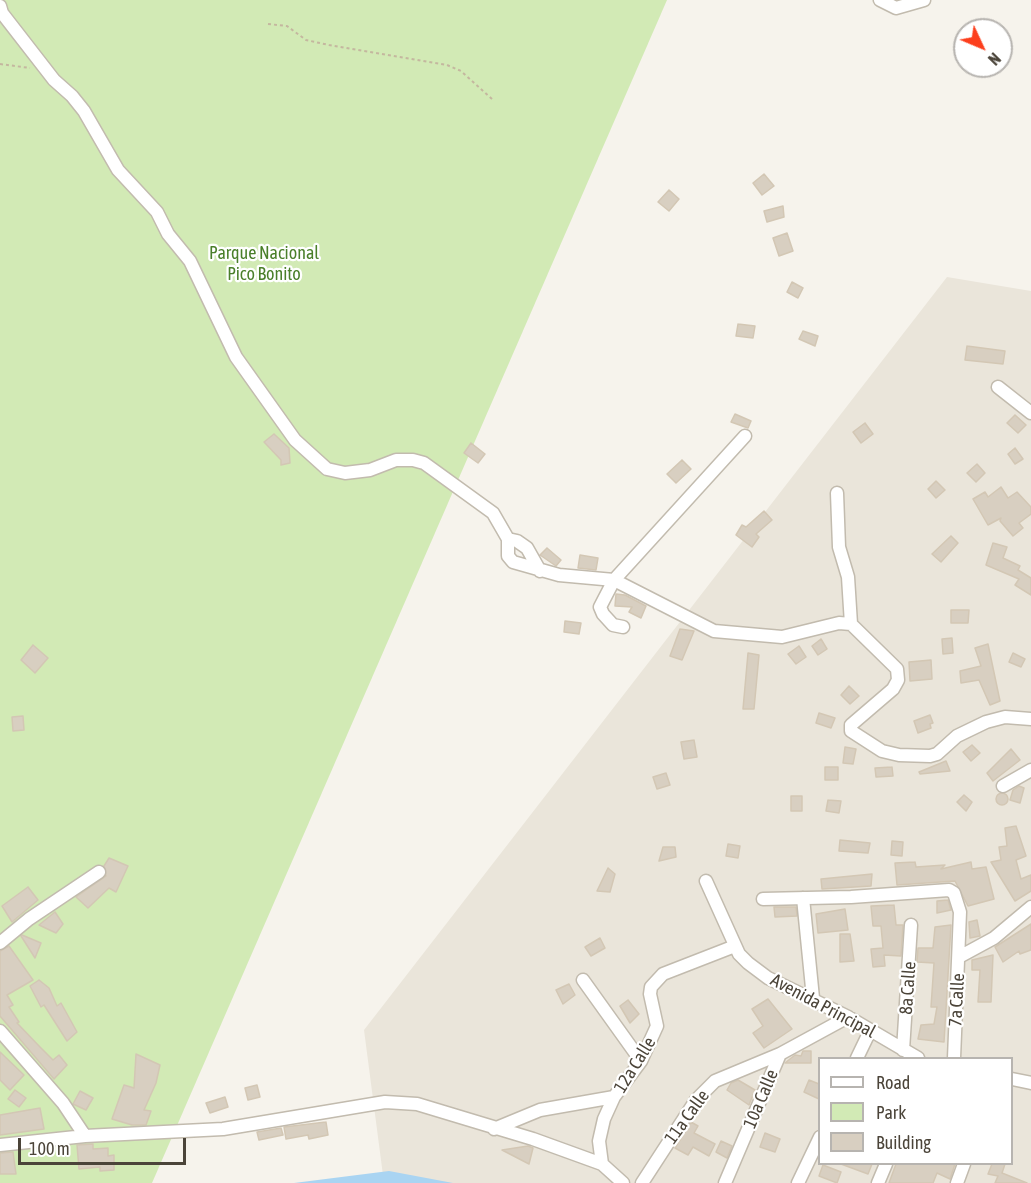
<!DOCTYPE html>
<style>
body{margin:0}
#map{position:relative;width:1031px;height:1183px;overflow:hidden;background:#f6f3ec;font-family:"Asap Condensed",sans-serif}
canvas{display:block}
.legend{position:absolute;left:818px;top:1057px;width:195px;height:108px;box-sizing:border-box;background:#fff;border:2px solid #b7b4b0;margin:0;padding:8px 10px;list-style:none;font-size:18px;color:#4b4439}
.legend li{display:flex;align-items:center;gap:12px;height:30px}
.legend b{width:30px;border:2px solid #b7b4b0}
.north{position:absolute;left:953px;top:18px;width:60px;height:60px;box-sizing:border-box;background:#fff;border:2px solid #b7b4b0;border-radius:50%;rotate:134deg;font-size:16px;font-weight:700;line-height:24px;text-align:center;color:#4b4439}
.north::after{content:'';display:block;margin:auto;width:21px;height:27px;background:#fc3f1d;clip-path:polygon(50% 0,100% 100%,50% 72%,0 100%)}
.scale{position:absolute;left:18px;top:1138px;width:168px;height:27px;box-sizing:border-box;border:3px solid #4b4439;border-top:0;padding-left:8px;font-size:18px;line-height:21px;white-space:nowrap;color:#4b4439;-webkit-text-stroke:4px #fff;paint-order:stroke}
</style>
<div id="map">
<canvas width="1031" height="1183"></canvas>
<ul class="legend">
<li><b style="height:8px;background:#fff"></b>Road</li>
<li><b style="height:16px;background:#d2eab5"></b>Park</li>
<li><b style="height:16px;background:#d8cfc1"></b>Building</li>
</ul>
<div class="north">N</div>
<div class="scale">100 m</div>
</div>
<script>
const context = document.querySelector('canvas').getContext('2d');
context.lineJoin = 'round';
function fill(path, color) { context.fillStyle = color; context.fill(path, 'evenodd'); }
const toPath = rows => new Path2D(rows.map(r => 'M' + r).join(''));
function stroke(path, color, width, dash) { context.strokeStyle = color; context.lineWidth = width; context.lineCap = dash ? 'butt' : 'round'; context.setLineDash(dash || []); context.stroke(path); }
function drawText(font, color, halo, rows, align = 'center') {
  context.font = font + ' "Asap Condensed",sans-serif'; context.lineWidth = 4.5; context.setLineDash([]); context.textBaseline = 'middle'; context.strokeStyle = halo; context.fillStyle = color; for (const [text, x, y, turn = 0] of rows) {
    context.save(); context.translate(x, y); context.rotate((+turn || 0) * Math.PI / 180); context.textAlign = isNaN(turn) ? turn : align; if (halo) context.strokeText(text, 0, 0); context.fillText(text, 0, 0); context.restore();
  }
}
fill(toPath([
 [947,277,1031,291,1031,1183,384,1183,364,1030],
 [820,1058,1012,1058,1012,1164,820,1164]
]), '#eae5da');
fill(toPath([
 [0,0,667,0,152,1183,0,1183]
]), '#d2eab5');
fill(toPath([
 [389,1171,453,1183,292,1183,294,1183]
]), '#a9d4f2');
const building = toPath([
 [764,174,774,186,762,195,753,183,764,174],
 [669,190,679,199,669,211,658,202,669,190],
 [783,206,784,217,767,222,764,211,783,206],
 [787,233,793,251,779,256,773,238,787,233],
 [792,282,803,288,798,298,787,292,792,282],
 [738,324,755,326,753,338,736,336,738,324],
 [803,331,818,336,815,346,799,339,803,331],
 [967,346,1005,351,1003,364,965,360,967,346],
 [735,414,751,421,748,428,731,422,735,414],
 [1015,415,1026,425,1018,433,1007,423,1015,415],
 [865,423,873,434,861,443,853,432,865,423],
 [274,434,289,448,290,463,281,465,281,460,264,442,274,434],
 [471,443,485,454,478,463,464,453,471,443],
 [1015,448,1023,459,1015,464,1008,454,1015,448],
 [682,460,691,469,676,483,667,474,682,460],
 [977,464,985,473,976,482,967,473,977,464],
 [936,481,945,490,936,498,928,489,936,481],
 [1001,487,1008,498,1017,492,1031,507,1031,514,1019,523,1023,528,1013,536,1000,521,1001,518,988,525,973,499,985,492,988,497,1001,487],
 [764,511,772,520,756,534,759,537,752,547,736,535,742,525,746,527,764,511],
 [951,536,958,543,941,562,932,554,951,536],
 [993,543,1007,547,1003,558,1020,566,1018,570,1031,578,1031,595,1015,585,1019,579,986,565,993,543],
 [547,548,561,560,556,566,540,555,547,548],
 [580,555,598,558,596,570,578,568,580,555],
 [616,594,625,595,646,606,641,618,629,612,632,607,615,606,616,594],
 [951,610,969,610,968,623,951,623,951,610],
 [565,621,581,623,579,634,564,632,565,621],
 [680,629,694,631,682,660,670,656,680,629],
 [952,638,953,653,943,654,942,639,952,638],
 [821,639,827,649,818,655,812,646,821,639],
 [988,644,1000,701,990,705,979,680,961,683,960,671,981,666,975,648,988,644],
 [33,645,48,658,35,673,21,660,33,645],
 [799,646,806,657,796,664,788,654,799,646],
 [748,653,759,655,754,709,743,709,748,653],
 [1013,653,1025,659,1021,667,1009,662,1013,653],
 [931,660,932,679,910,681,909,662,931,660],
 [849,686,859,696,850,704,841,695,849,686],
 [819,713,835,718,831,728,816,723,819,713],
 [930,715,933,723,930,724,931,728,918,733,914,721,930,715],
 [23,716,24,730,13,731,12,717,23,716],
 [694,740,697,757,684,759,681,742,694,740],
 [972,745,980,753,971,761,963,752,972,745],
 [845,747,856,749,853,764,843,763,845,747],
 [1011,749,1020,760,993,781,987,773,1011,749],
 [946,761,950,771,920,774,919,772,946,761],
 [825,767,838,767,838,780,825,780,825,767],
 [892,767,893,776,876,777,875,768,892,767],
 [666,773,670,785,657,789,653,777,666,773],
 [1019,786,1024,788,1020,803,1010,800,1013,790,1019,786],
 '996 799a6 6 0 1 1 12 0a6 6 0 1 1-12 0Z',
 [964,795,972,802,966,811,957,802,964,795],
 [791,796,802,796,802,811,791,811,791,796],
 [828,800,841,801,839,813,826,811,828,800],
 [1016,826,1026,856,1016,860,1021,879,1031,875,1031,891,1015,901,991,862,1001,860,999,847,1007,846,1005,828,1016,826],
 [840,840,870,843,868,853,839,851,840,840],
 [892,841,903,842,902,856,891,855,892,841],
 [728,844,740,846,738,858,726,856,728,844],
 [663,847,675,847,676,857,659,861,663,847],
 [109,858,128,866,116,892,109,888,88,908,76,897,106,876,104,866,109,858],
 [915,862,916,867,945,865,941,869,971,862,972,869,986,867,994,899,968,906,955,881,897,885,895,863,915,862],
 [608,868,615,874,610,892,597,891,608,868],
 [872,874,871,886,822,889,821,879,872,874],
 [28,887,38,900,12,922,2,906,28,887],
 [948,900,951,910,937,913,937,901,948,900],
 [894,905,896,925,903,925,901,956,884,955,885,966,873,967,871,949,883,948,881,926,873,926,871,906,894,905],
 [774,907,796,907,797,916,775,917,774,907],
 [845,909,848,930,818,933,816,914,845,909],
 [55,912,63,924,56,933,39,925,55,912],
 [977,920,980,936,970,938,969,922,977,920],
 [1031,924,1031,950,1020,954,1019,951,1003,962,995,947,1031,924],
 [951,925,944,1042,918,1039,921,1025,934,1024,937,1007,931,1007,934,963,917,962,918,948,933,948,935,927,951,925],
 [840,934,850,934,854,961,840,962,840,934],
 [22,935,41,943,35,958,21,936,22,935],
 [600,938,605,948,591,956,585,947,600,938],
 [9,946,33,980,7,995,13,1005,9,1007,19,1022,17,1023,40,1047,53,1060,59,1055,67,1065,54,1079,0,1016,0,951,9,946],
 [993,955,991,1002,978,1002,980,970,972,970,972,960,993,955],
 [39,980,49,988,57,1006,61,1003,77,1032,67,1041,44,1005,41,1007,30,986,39,980],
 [569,984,575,995,563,1004,556,990,569,984],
 [768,999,792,1029,764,1048,753,1033,763,1026,752,1009,768,999],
 [628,1000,639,1014,630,1023,620,1006,628,1000],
 [803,1051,811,1051,811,1063,785,1063,795,1055,801,1056,803,1051],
 [0,1052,24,1075,10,1090,0,1080,0,1052],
 [136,1054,160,1065,156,1083,144,1110,151,1111,146,1125,132,1125,112,1119,124,1085,134,1088,136,1054],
 [738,1080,755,1090,749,1105,727,1090,731,1083,738,1080],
 [809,1080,819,1084,819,1099,804,1092,809,1080],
 [257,1085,260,1097,248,1100,245,1088,257,1085],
 [15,1090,26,1098,19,1107,8,1099,15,1090],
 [80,1091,93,1098,86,1110,73,1104,80,1091],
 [225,1097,228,1107,210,1113,206,1103,225,1097],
 [40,1108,44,1129,0,1135,0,1115,40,1108],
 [326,1122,328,1135,309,1139,308,1135,286,1139,284,1127,326,1122],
 [691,1122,698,1126,694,1133,715,1144,709,1156,693,1147,688,1155,675,1148,691,1122],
 [281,1128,283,1135,259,1140,257,1132,281,1128],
 [765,1133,780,1139,775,1152,760,1147,765,1133],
 [721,1141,732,1146,727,1158,716,1152,721,1141],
 [93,1144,93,1149,108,1148,108,1156,114,1155,114,1170,100,1171,100,1167,79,1169,77,1145,93,1144],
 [528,1146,533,1148,529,1164,502,1150,528,1146],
 [13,1152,16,1174,0,1174,0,1153,13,1152],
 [841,1164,872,1164,868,1174,841,1164],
 [896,1164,955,1164,950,1179,937,1173,933,1183,889,1183,896,1164],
 [992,1164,1005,1164,1002,1173,1027,1183,995,1183,998,1176,988,1174,992,1164],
 [823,1165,841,1172,837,1183,819,1176,823,1165]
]);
fill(building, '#d8cfc1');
stroke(building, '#d3c7b4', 1.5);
const minor = toPath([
 [880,0,896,8,924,0],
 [0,6,2,13,54,80,72,96,84,111,118,170,157,212,168,234,190,261,236,357,295,440,327,469,345,473,370,470,396,460,413,460,424,463,493,513,508,539,508,556,513,562,559,575,614,580,714,631,782,637,839,623,851,624,897,669,898,680,893,689,851,725,851,731,882,751,899,755,930,756,937,754,957,736,986,722,1005,717,1031,719],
 [998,387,1031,413],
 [837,493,839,547,848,577,851,624],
 [508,539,517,541,527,548,540,571],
 [623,627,613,625,603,614,600,607,614,580,745,436],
 [1003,786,1031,770],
 [706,881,739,954,748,963,768,978,848,1017,918,1058],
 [803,898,813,998],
 [763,899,851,897,949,890,954,893,960,912,954,1058],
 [0,943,29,919,99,872],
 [959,957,994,938,1031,907],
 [583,980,641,1061],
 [0,1031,63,1103,85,1136],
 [903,1050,911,925],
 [857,1058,870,1031],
 [1012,1079,1031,1083],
 [494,1129,540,1110,614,1097],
 [0,1145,85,1136,223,1129,385,1102,417,1104,533,1139,602,1164,623,1183],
 [602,1164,599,1141,604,1119,614,1097,641,1061,657,1026,650,994,651,987,663,974,735,946],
 [642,1183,696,1100,715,1081,780,1054],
 [725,1183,780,1054,848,1017],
 [798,1183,820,1137],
 [878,1183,886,1164],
 [957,1183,964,1164]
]);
stroke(minor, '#c2bbae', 15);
stroke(toPath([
 [268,24,287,26,306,40,329,45,447,65,461,71,493,100],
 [0,64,30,68]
]), '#c4b79f', 2, [3, 3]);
stroke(minor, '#fff', 12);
drawText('18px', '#4a7f2a', '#fff', [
 ["Parque Nacional",264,253],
 ["Pico Bonito",264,274]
]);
drawText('18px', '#4b4439', '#fff', [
 ["8a Calle",908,988,-86],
 ["7a Calle",957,1000,-87],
 ["Avenida Principal",823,1006,28],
 ["12a Calle",635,1065,-58],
 ["10a Calle",761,1099,-67],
 ["11a Calle",687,1117,-54]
]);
</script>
